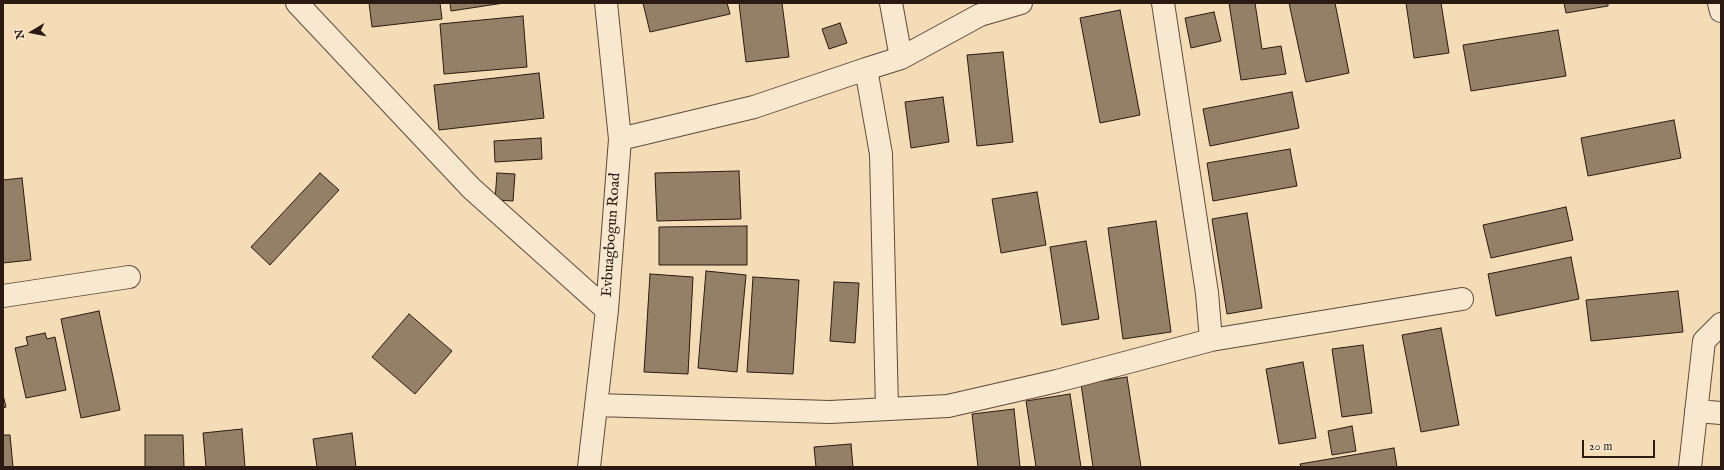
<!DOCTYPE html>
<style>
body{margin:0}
#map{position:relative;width:1724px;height:470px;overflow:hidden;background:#f4dcb6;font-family:"IM FELL English",serif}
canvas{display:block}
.frame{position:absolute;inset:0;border:4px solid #2b1a11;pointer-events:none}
.north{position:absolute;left:12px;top:12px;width:40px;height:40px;-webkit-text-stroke:3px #f8e8d0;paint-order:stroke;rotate:260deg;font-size:11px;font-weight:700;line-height:16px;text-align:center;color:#2b1a11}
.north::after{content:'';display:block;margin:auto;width:14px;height:18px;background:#2b1a11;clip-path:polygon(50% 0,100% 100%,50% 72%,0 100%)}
.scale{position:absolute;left:1582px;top:440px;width:73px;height:18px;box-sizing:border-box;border:2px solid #2b1a11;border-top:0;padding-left:5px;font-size:12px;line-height:14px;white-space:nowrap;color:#2b1a11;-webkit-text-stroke:3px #f8e8d0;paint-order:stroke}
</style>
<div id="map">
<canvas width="1724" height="470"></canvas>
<div class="frame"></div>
<div class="north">N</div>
<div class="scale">20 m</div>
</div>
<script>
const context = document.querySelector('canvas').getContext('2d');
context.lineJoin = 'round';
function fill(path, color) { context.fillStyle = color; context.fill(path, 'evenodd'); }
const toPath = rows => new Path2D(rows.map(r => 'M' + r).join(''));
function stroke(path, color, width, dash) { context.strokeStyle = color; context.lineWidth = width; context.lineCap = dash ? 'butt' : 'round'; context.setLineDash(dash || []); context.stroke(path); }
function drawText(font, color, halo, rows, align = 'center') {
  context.font = font + ' "IM FELL English",serif'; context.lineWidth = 3; context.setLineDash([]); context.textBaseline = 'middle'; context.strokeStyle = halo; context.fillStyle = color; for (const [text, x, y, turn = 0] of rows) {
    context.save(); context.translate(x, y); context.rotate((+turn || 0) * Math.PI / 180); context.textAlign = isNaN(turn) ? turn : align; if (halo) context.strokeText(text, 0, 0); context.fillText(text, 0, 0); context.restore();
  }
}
const building = toPath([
 [369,3,440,3,442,19,372,27,369,3],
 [450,3,504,3,451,11,450,3],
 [643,3,727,3,730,14,650,32,643,3],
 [739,3,782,3,789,57,746,62,739,3],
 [1229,3,1255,3,1262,49,1281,46,1286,74,1241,80,1229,3],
 [1289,3,1335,3,1349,73,1306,82,1289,3],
 [1406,3,1441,3,1449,53,1414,58,1406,3],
 [1564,3,1608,3,1608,6,1566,13,1564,3],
 [1120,10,1140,115,1100,123,1080,18,1120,10],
 [1214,12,1221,41,1191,48,1185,18,1214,12],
 [523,16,527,67,444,74,440,24,523,16],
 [840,23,847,43,829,49,822,29,840,23],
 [1558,30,1566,76,1471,91,1463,45,1558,30],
 [1003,52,1013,142,977,146,967,55,1003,52],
 [539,73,544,118,439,130,434,85,539,73],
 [1292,92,1299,128,1210,146,1203,109,1292,92],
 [943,97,949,142,911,148,905,102,943,97],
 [1674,120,1681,158,1588,176,1581,138,1674,120],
 [541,138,542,159,495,162,494,141,541,138],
 [1290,149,1297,186,1213,201,1207,163,1290,149],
 [739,171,741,219,657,221,655,173,739,171],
 [320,173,339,190,270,265,251,247,320,173],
 [497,173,515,174,513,201,495,200,497,173],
 [22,178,31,260,3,263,3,180,22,178],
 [1037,192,1046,245,1001,253,992,199,1037,192],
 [1566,207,1573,240,1491,258,1483,225,1566,207],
 [1247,213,1262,308,1227,314,1212,219,1247,213],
 [1156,221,1171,332,1123,339,1108,228,1156,221],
 [747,226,747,265,659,265,659,227,747,226],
 [1086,241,1099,319,1062,325,1050,247,1086,241],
 [1571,257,1579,299,1496,316,1488,274,1571,257],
 [706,271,746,275,737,372,698,368,706,271],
 [650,274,693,277,688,374,644,372,650,274],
 [753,277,799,280,793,374,747,372,753,277],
 [834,282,859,283,855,343,830,341,834,282],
 [1678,291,1683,332,1591,341,1586,300,1678,291],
 [99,311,120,410,81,418,61,319,99,311],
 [409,314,452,351,415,394,372,357,409,314],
 [1441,328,1459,425,1421,432,1402,335,1441,328],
 [45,333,47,339,55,337,66,390,26,398,15,348,28,345,26,337,45,333],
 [1363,345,1372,413,1342,417,1332,349,1363,345],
 [1303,362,1316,438,1279,444,1266,369,1303,362],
 [1127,377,1141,467,1093,467,1081,384,1127,377],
 [1070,394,1081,467,1036,467,1026,401,1070,394],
 [3,395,6,407,3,408,3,395],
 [1014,409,1020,467,978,467,972,414,1014,409],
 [1352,426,1356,451,1332,455,1328,431,1352,426],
 [242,429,245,467,206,467,203,433,242,429],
 [352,433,356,467,317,467,313,439,352,433],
 [3,435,10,435,13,467,3,467,3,435],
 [145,435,183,435,184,467,145,467,145,435],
 [851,444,853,467,816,467,814,447,851,444],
 [1394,448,1397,467,1301,467,1300,464,1394,448]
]);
fill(building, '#947f67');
stroke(building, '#2b1a11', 1);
const minor = toPath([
 [297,3,471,188,607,310],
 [891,3,901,58],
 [1163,3,1207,293,1211,340,1462,299],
 [1719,3,1721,11],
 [866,69,881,154,887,409],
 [620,139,754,107,866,69,901,58,980,15,1021,3],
 [3,296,129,277],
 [596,405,830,412,948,406,1057,381,1211,340],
 [1696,411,1721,413],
 [589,467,607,310,620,139,606,3],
 [1690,467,1704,341,1721,324]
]);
stroke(minor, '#5d4a3a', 24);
stroke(minor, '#f8e8d0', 22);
drawText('15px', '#2b1a11', '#f8e8d0', [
 ["Evbuagbogun Road",612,235,-86]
]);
</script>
